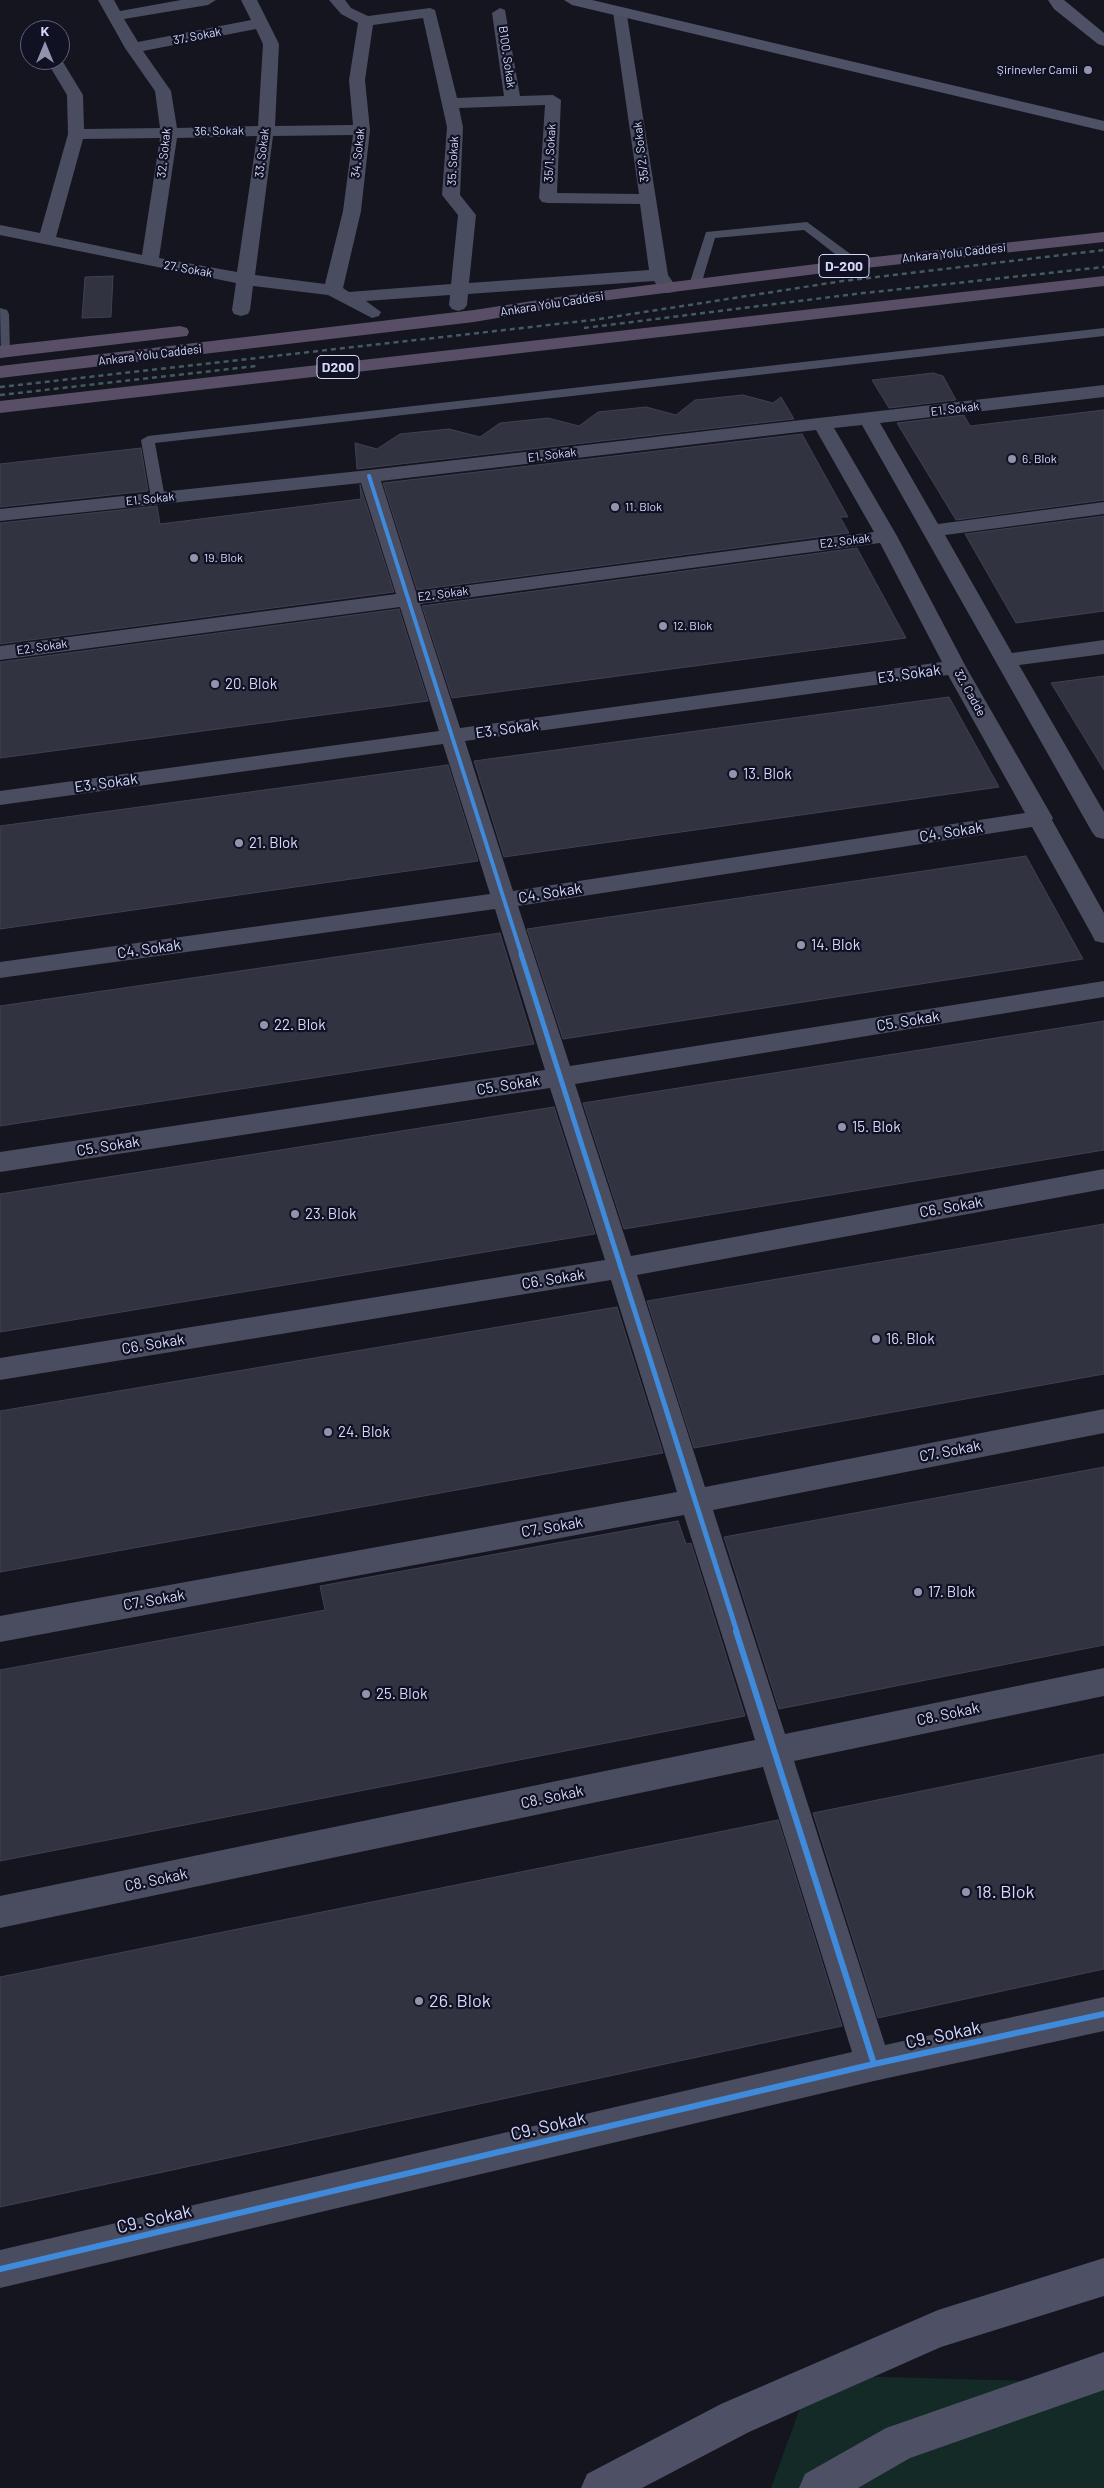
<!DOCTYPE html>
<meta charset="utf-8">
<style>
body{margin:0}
#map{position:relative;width:1104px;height:2488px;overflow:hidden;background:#14151f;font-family:Barlow,sans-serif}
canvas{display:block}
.north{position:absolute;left:20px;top:20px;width:50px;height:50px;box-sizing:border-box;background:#101123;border:1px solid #5f6179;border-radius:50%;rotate:0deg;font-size:14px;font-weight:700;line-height:20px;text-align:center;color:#d6d9fb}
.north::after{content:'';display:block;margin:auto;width:18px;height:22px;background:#9294ae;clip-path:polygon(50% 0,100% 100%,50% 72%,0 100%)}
</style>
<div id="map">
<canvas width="1104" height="2488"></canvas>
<div class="north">K</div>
</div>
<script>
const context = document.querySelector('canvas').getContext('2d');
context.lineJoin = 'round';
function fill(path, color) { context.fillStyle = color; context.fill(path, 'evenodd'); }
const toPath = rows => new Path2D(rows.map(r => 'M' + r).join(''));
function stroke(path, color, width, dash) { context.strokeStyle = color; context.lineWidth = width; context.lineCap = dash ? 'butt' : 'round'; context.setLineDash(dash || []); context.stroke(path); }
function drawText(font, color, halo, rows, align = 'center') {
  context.font = font + ' Barlow,sans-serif'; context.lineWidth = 4.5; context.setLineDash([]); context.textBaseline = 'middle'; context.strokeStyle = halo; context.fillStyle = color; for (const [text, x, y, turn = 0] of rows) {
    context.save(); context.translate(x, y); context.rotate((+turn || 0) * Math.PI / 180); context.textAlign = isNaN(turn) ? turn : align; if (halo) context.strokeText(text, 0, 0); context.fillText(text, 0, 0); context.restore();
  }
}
fill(toPath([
 [812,2375,1104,2383,1104,2488,771,2488]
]), '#142a26');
const building = toPath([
 [113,276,111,317,82,318,85,277,113,276],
 [933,373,943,376,956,400,889,408,872,380,933,373],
 [743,395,773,403,781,397,794,419,357,469,355,443,377,449,400,434,449,429,480,437,500,423,548,418,579,426,598,412,646,407,676,415,695,400,743,395],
 [1104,410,1104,500,956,520,897,423,964,415,970,426,1104,410],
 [802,434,848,517,840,517,849,533,417,590,383,483,802,434],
 [141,448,148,491,0,507,0,464,141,448],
 [360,485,394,592,0,644,0,523,157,506,160,524,361,499,360,485],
 [1104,516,1104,611,1016,623,965,534,1104,516],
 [857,548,906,638,452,698,422,606,857,548],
 [399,609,428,701,0,758,0,662,399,609],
 [1104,676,1104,770,1051,683,1104,676],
 [949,697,999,787,504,857,474,761,949,697],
 [448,765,478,861,0,929,0,826,448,765],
 [1026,856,1083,959,563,1039,527,929,1026,856],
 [500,933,534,1044,0,1126,0,1006,500,933],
 [1104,1021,1104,1150,624,1229,583,1103,1104,1021],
 [554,1107,595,1234,0,1332,0,1194,554,1107],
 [1104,1224,1104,1374,694,1448,647,1301,1104,1224],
 [617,1307,663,1453,0,1572,0,1411,617,1307],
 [1104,1467,1104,1645,779,1709,724,1537,1104,1467],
 [678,1521,686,1544,691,1543,745,1716,0,1861,0,1670,325,1610,320,1586,678,1521],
 [1104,1754,1104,1969,878,2018,813,1813,1104,1754],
 [778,1820,842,2026,0,2207,0,1977,778,1820]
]);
fill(building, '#323341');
stroke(building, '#404052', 1);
fill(toPath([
 [807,222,860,261,862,264,860,267,852,267,804,230,715,238,701,285,695,289,689,285,706,232,807,222],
 [1104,328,1104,336,155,443,165,498,158,502,151,498,141,440,148,436,1104,328]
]), '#4a4d5f');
fill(toPath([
 [98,0,114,0,120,11,181,0,216,0,208,5,124,19,138,42,251,20,241,0,257,0,279,44,275,126,353,125,349,80,358,23,341,14,329,0,345,0,351,8,368,16,430,8,435,10,457,98,504,96,492,13,500,8,505,10,520,96,553,95,561,100,557,193,639,194,613,12,621,7,626,9,668,275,677,288,674,292,668,293,662,292,654,281,468,294,467,305,464,309,458,311,452,309,449,305,450,295,366,301,381,312,379,316,372,318,328,295,253,286,250,310,248,314,241,316,234,314,232,310,236,283,0,235,0,225,40,233,68,134,67,95,49,65,51,62,63,62,83,95,84,129,160,128,155,91,125,48,98,0],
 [423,18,447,127,442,195,458,215,451,284,349,292,343,288,361,211,370,130,365,80,373,25,423,18],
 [256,29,263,44,258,126,177,128,171,91,143,51,256,29],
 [545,105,539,198,542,202,548,203,640,204,649,270,469,283,476,215,460,195,463,127,459,108,545,105],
 [353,135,343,211,325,284,255,275,273,136,353,135],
 [257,136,237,272,159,258,177,138,257,136],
 [160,138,142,255,56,237,83,139,160,138],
 [0,308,7,310,9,314,10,352,8,356,1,358,0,308],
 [1104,385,1104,397,880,423,938,524,1104,502,1104,514,945,535,1012,653,1104,640,1104,654,1019,665,1104,812,1104,839,1096,837,1092,832,862,425,834,428,897,536,966,667,1053,818,1052,820,1104,913,1104,943,1095,941,1092,935,1032,827,518,906,570,1066,1104,981,1104,997,575,1084,631,1256,1104,1169,1104,1189,637,1275,705,1487,1104,1409,1104,1433,713,1510,785,1734,1104,1668,1104,1696,794,1761,885,2045,1104,1997,1104,2031,874,2081,0,2288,0,2250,852,2052,763,1767,0,1928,0,1896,755,1740,684,1515,0,1642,0,1616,677,1492,611,1280,0,1380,0,1358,605,1260,550,1088,0,1172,0,1152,545,1070,495,909,0,978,0,962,490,894,443,744,0,805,0,791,439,731,400,607,0,660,0,646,396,594,361,483,0,521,0,509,369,470,1104,385],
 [816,430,874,532,416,592,381,481,816,430],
 [880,543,942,662,460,728,420,604,880,543],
 [948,675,1025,813,513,891,465,741,948,675]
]), '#4a4d5f');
fill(toPath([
 [564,0,592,0,1104,121,1104,131,572,5,564,0],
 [1048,0,1064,0,1104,33,1104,46,1098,44,1054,9,1048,0],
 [1104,2258,1104,2296,941,2347,749,2432,642,2488,581,2488,587,2474,721,2404,938,2310,1104,2258],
 [1104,2352,1104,2390,910,2458,858,2488,799,2488,805,2474,886,2428,1104,2352]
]), '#4e5165');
fill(toPath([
 [1104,232,1104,242,856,269,585,303,474,322,0,378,0,366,474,310,585,293,856,259,1104,232],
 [1104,276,1104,286,0,413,0,401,1104,276],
 [180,326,187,328,189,332,187,336,0,358,0,346,180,326]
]), '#584f66');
stroke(toPath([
 [584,328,855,294,1104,267],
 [0,387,593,320,843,281,1104,250],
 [0,395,256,366]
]), '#425a62', 2.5, [5, 4]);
stroke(toPath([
 [369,476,522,956]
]), '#408adc', 4);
stroke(toPath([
 [521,954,737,1632]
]), '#408adc', 5);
stroke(toPath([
 [736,1631,874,2064],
 [0,2269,874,2064,1104,2014]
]), '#408adc', 6);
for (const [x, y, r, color] of [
 [1088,70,5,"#9294ae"],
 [1012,459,5,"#9294ae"],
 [615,507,5,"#9294ae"],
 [194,558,5,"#9294ae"],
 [663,626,5,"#9294ae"],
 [215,684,5,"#9294ae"],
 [733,774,5,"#9294ae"],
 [239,843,5,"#9294ae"],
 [801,945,5,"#9294ae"],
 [264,1025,5,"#9294ae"],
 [842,1127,5,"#9294ae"],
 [295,1214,5,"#9294ae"],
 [876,1339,5,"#9294ae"],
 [328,1432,5,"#9294ae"],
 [918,1592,5,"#9294ae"],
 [366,1694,5,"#9294ae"],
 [966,1892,5,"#9294ae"],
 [419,2001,5,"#9294ae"]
]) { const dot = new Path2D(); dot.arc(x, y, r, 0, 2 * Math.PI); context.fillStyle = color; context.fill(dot); stroke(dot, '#101123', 2); }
drawText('12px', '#d6d9fb', '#101123', [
 ["37. Sokak",197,36,-11],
 ["B100. Sokak",507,57,82],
 ["36. Sokak",219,131,-1],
 ["35/2. Sokak",641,152,-97],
 ["32. Sokak",164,153,-84],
 ["33. Sokak",262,153,-83],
 ["34. Sokak",358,153,-84],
 ["35/1. Sokak",550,153,-87],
 ["35. Sokak",453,161,-87],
 ["Ankara Yolu Caddesi",954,253,-6],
 ["27. Sokak",188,269,10],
 ["Ankara Yolu Caddesi",552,304,-9],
 ["Ankara Yolu Caddesi",150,355,-7],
 ["E1. Sokak",955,409,-7],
 ["E1. Sokak",552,455,-7],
 ["E1. Sokak",150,499,-6],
 ["E2. Sokak",845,541,-7],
 ["E2. Sokak",443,594,-7],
 ["E2. Sokak",42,647,-8],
 ["32. Cadde",970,693,61]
]);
drawText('12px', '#d6d9fb', '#101123', [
 ["Şirinevler Camii",1078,70,"right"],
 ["6. Blok",1022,459],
 ["11. Blok",625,507],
 ["19. Blok",204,558],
 ["12. Blok",673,626]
], 'left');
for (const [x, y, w] of [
 [844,266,50],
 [338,367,42]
]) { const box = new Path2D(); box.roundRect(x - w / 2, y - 11.5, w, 23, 4); context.fillStyle = '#101123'; context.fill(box); stroke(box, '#d6d9fb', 1); }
drawText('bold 14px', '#d6d9fb', null, [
 ["D-200",844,266],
 ["D200",338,367]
]);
drawText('15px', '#d6d9fb', '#101123', [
 ["E3. Sokak",909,674,-8],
 ["E3. Sokak",507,729,-8],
 ["E3. Sokak",106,783,-8],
 ["C4. Sokak",951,832,-9],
 ["C4. Sokak",550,893,-9],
 ["C4. Sokak",149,949,-8],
 ["C5. Sokak",908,1021,-9],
 ["C5. Sokak",508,1085,-9],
 ["C5. Sokak",108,1146,-9],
 ["C6. Sokak",951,1207,-10],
 ["C6. Sokak",553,1279,-9],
 ["C6. Sokak",153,1344,-9],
 ["C7. Sokak",950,1451,-11],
 ["C7. Sokak",552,1527,-10],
 ["C7. Sokak",154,1600,-10],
 ["C8. Sokak",948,1714,-12],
 ["C8. Sokak",552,1797,-12],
 ["C8. Sokak",156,1880,-12]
]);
drawText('15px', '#d6d9fb', '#101123', [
 ["20. Blok",225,684],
 ["13. Blok",743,774],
 ["21. Blok",249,843],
 ["14. Blok",811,945],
 ["22. Blok",274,1025],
 ["15. Blok",852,1127],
 ["23. Blok",305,1214],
 ["16. Blok",886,1339],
 ["24. Blok",338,1432],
 ["17. Blok",928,1592],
 ["25. Blok",376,1694]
], 'left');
drawText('18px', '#d6d9fb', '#101123', [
 ["18. Blok",976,1892],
 ["26. Blok",429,2001]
], 'left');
drawText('18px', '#d6d9fb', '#101123', [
 ["C9. Sokak",943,2035,-12],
 ["C9. Sokak",548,2126,-13],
 ["C9. Sokak",154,2219,-13]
]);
</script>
